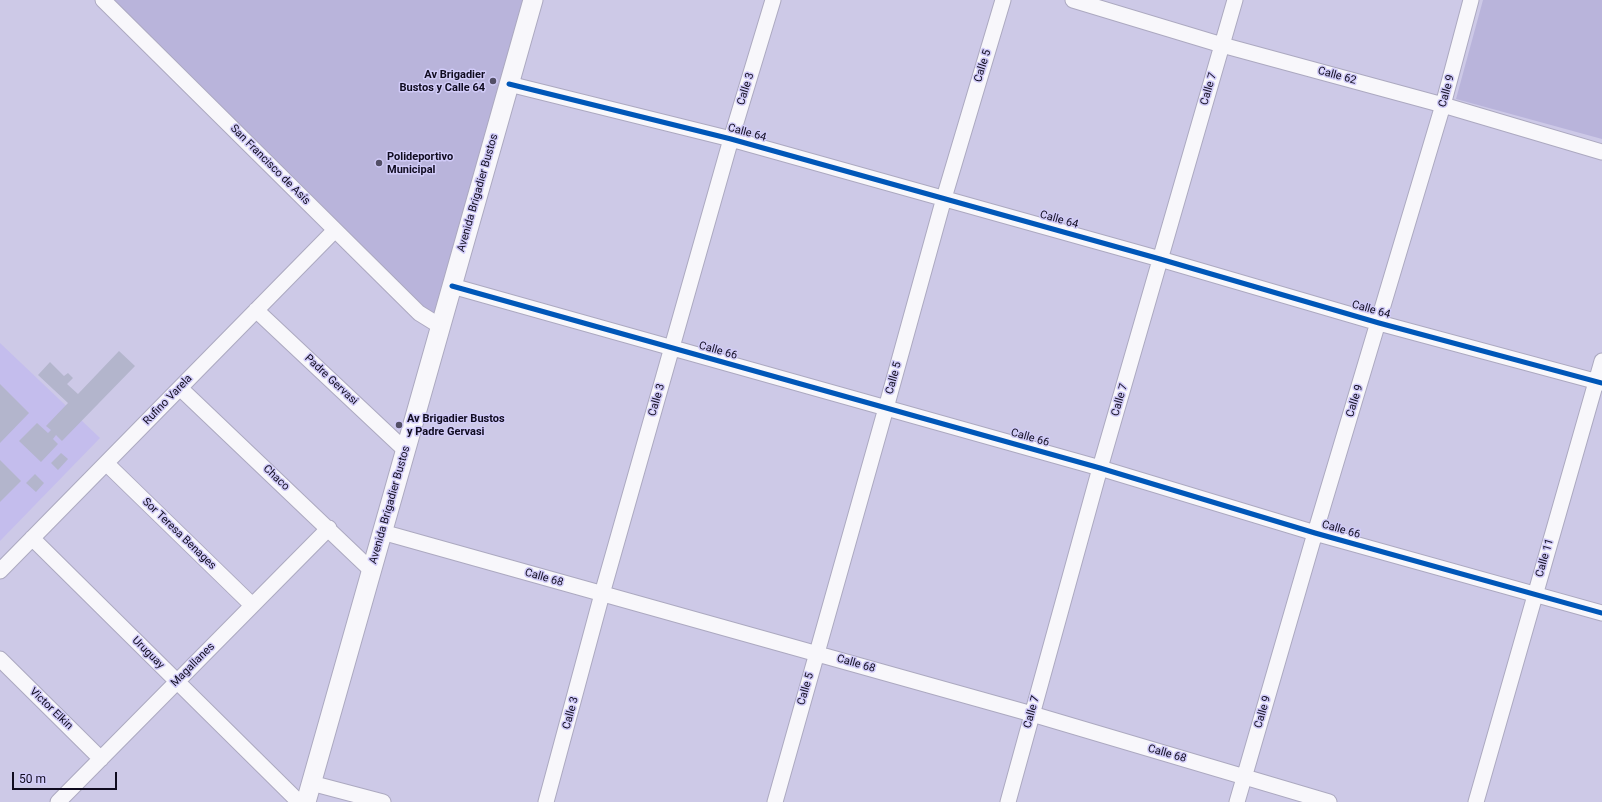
<!DOCTYPE html>
<meta charset="utf-8">
<style>
body{margin:0}
#map{position:relative;width:1602px;height:802px;overflow:hidden;background:#cdc9e7;font-family:Roboto,sans-serif}
canvas{display:block}
.scale{position:absolute;left:12px;top:772px;width:105px;height:18px;box-sizing:border-box;border:2px solid #0f0b1f;border-top:0;padding-left:5px;font-size:12px;line-height:14px;white-space:nowrap;color:#0f0b1f;-webkit-text-stroke:3px #d1cbf8;paint-order:stroke}
</style>
<div id="map">
<canvas width="1602" height="802"></canvas>
<div class="scale">50 m</div>
</div>
<script>
const context = document.querySelector('canvas').getContext('2d');
context.lineJoin = 'round';
function fill(path, color) { context.fillStyle = color; context.fill(path, 'evenodd'); }
const toPath = rows => new Path2D(rows.map(r => 'M' + r).join(''));
function stroke(path, color, width, dash) { context.strokeStyle = color; context.lineWidth = width; context.lineCap = dash ? 'butt' : 'round'; context.setLineDash(dash || []); context.stroke(path); }
function drawText(font, color, halo, rows, align = 'center') {
  context.font = font + ' Roboto,sans-serif'; context.lineWidth = 3; context.setLineDash([]); context.textBaseline = 'middle'; context.strokeStyle = halo; context.fillStyle = color; for (const [text, x, y, turn = 0] of rows) {
    context.save(); context.translate(x, y); context.rotate((+turn || 0) * Math.PI / 180); context.textAlign = isNaN(turn) ? turn : align; if (halo) context.strokeText(text, 0, 0); context.fillText(text, 0, 0); context.restore();
  }
}
fill(toPath([
 [0,343,100,438,0,541]
]), '#c4bded');
fill(toPath([
 [104,0,532,0,440,326],
 [1483,0,1602,0,1602,139,1456,99]
]), '#b9b4db');
fill(toPath([
 [119,351,135,366,62,441,56,435,53,439,58,444,41,462,19,441,37,423,48,433,51,430,46,426,68,403,38,375,50,362,64,376,68,373,73,378,67,384,78,394],
 [0,384,29,413,0,443],
 [61,453,68,459,58,470,51,463],
 [0,460,21,481,0,502],
 [35,474,44,483,36,492,26,483]
]), '#b3b5cc');
const minor = toPath([
 [103,0,419,313,440,326],
 [1073,0,1222,45,1443,105,1602,152],
 [509,84,731,139,1160,259,1379,323,1602,383],
 [452,286,1100,468,1315,533,1602,613],
 [256,310,405,450],
 [180,388,371,570],
 [106,463,252,605],
 [382,532,1032,714,1329,802],
 [32,538,299,802],
 [0,571,335,230],
 [0,659,101,759],
 [311,783,383,802],
 [58,802,329,528],
 [546,802,602,594,731,139,773,0],
 [775,802,886,408,944,198,1003,0],
 [1008,802,1100,468,1235,0],
 [1237,802,1315,533,1443,105,1471,0],
 [1476,802,1602,361]
]);
const tertiary = toPath([
 [306,802,533,0]
]);
stroke(minor, '#aca9c0', 17);
stroke(tertiary, '#aca9c0', 21);
stroke(minor, '#f8f7fb', 15);
stroke(tertiary, '#f8f7fb', 19);
stroke(toPath([
 [509,84,731,139,1160,259,1379,323,1602,383],
 [452,286,1100,468,1315,533,1602,613]
]), '#0057b8', 5);
for (const [x, y, r, color] of [
 [493,81,4,"#524e65"],
 [379,163,4,"#524e65"],
 [399,425,4,"#524e65"]
]) { const dot = new Path2D(); dot.arc(x, y, r, 0, 2 * Math.PI); context.fillStyle = color; context.fill(dot); stroke(dot, '#d1cbf8', 1.5); }
drawText('11px', '#0f0b1f', '#d1cbf8', [
 ["Calle 5",983,66,-73],
 ["Calle 62",1337,76,15],
 ["Calle 3",746,89,-73],
 ["Calle 7",1209,89,-74],
 ["Calle 9",1447,91,-75],
 ["Calle 64",747,133,15],
 ["San Francisco de Asís",270,165,45],
 ["Avenida Brigadier Bustos",478,193,-74],
 ["Calle 64",1059,220,16],
 ["Calle 64",1371,310,16],
 ["Calle 66",718,351,16],
 ["Calle 5",894,378,-75],
 ["Padre Gervasi",331,380,43],
 ["Rufino Varela",168,400,-46],
 ["Calle 3",657,400,-74],
 ["Calle 7",1120,400,-74],
 ["Calle 9",1355,401,-73],
 ["Calle 66",1030,438,16],
 ["Chaco",276,478,43],
 ["Avenida Brigadier Bustos",390,505,-74],
 ["Calle 66",1341,530,16],
 ["Sor Teresa Benages",179,534,44],
 ["Calle 11",1545,558,-74],
 ["Calle 68",544,578,16],
 ["Uruguay",148,653,45],
 ["Calle 68",856,664,16],
 ["Magallanes",193,665,-45],
 ["Calle 5",806,689,-74],
 ["Victor Elkin",51,709,44],
 ["Calle 7",1032,712,-75],
 ["Calle 9",1263,712,-74],
 ["Calle 3",571,713,-75],
 ["Calle 68",1167,754,16]
]);
drawText('bold 11px', '#0f0b1f', '#d1cbf8', [
 ["Av Brigadier",485,75,"right"],
 ["Bustos y Calle 64",485,88,"right"],
 ["Polideportivo",387,157],
 ["Municipal",387,170],
 ["Av Brigadier Bustos",407,419],
 ["y Padre Gervasi",407,432]
], 'left');
</script>
